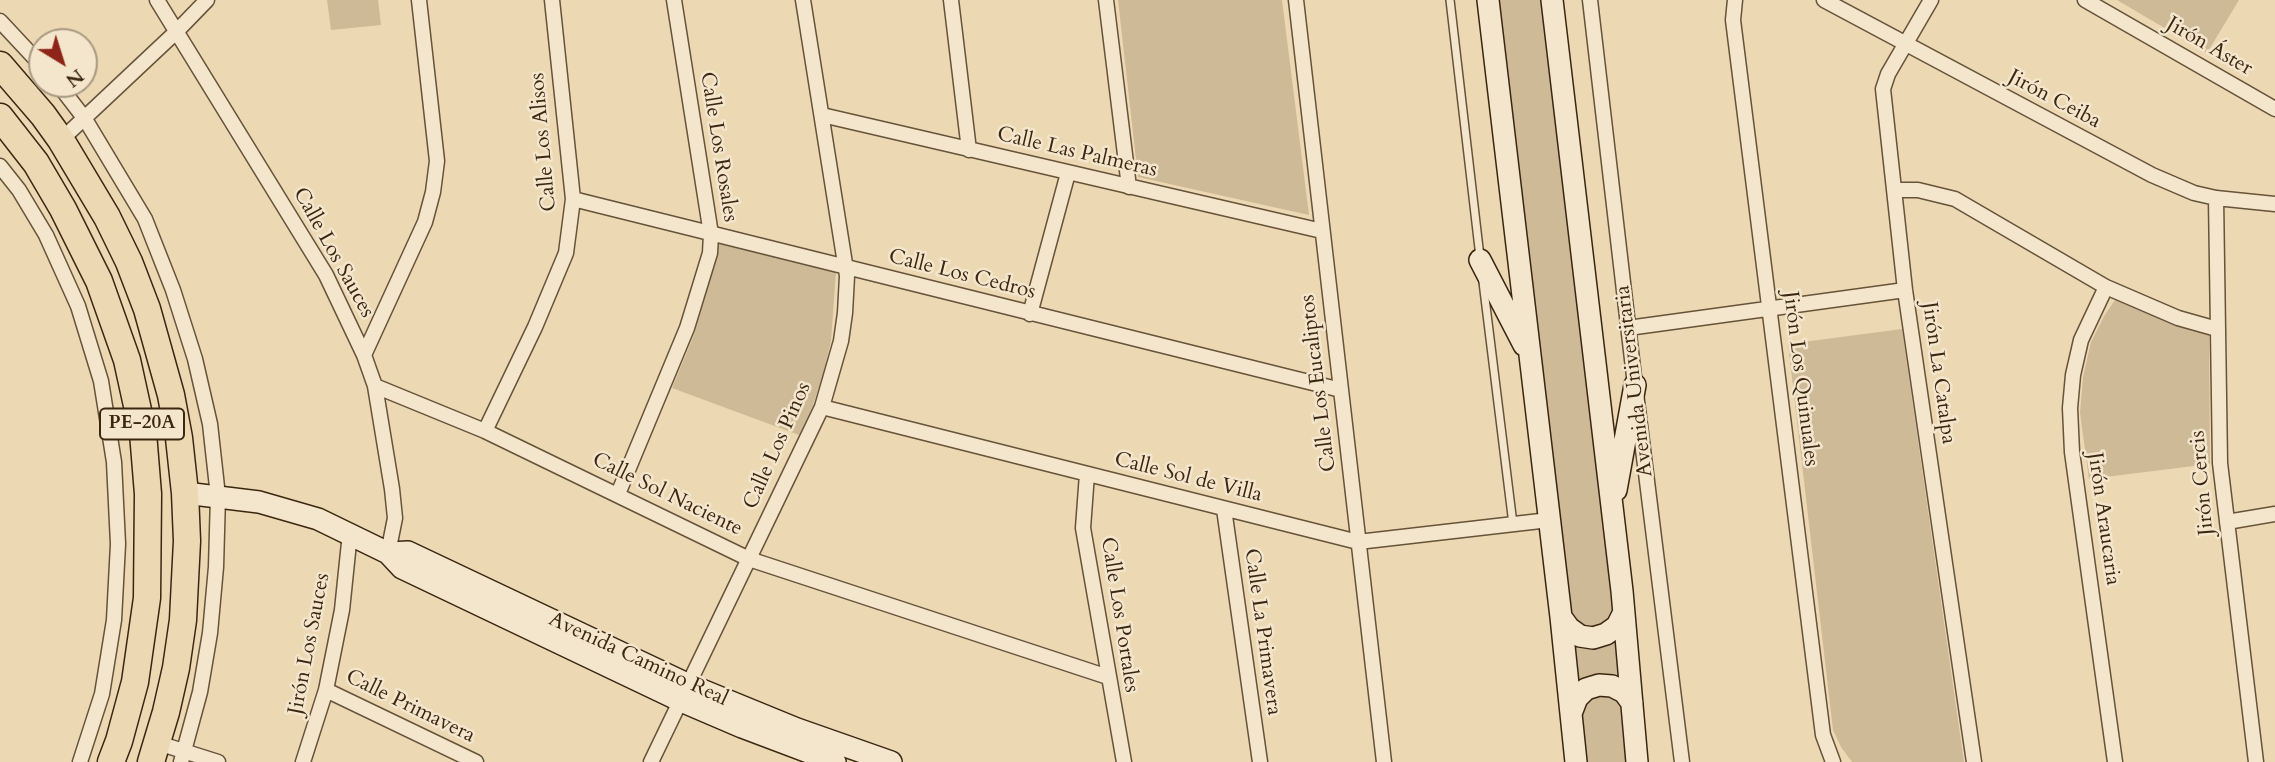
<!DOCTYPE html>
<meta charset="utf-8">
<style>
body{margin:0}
#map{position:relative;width:2275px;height:762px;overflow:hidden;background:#ecd8b2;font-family:Cardo,serif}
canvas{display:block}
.north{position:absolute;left:28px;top:28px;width:70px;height:70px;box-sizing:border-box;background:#f3e6cd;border:2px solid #a99982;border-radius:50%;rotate:142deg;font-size:19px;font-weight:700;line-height:28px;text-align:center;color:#3b2612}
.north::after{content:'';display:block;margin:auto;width:24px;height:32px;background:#8f2418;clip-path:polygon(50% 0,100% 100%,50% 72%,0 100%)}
</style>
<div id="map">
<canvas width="2275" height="762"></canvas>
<div class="north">N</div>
</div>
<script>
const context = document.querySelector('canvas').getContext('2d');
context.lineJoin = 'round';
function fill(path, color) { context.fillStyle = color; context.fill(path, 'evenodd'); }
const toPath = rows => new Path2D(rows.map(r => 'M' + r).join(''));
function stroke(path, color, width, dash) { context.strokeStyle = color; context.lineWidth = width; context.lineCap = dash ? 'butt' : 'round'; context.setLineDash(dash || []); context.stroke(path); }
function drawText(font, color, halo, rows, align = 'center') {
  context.font = font + ' Cardo,serif'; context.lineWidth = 5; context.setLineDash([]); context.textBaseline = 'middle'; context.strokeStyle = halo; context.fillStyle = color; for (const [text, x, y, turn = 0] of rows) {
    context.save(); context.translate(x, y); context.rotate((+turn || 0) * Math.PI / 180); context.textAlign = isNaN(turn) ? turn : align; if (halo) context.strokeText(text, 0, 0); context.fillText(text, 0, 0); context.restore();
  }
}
fill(toPath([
 [327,0,378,0,381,25,331,30],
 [1118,0,1282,0,1309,215,1138,177],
 [1496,0,1543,0,1614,605,1628,762,1582,762],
 [2117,0,2239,0,2207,53],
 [719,243,836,272,831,341,823,374,813,405,799,435,672,388,694,335],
 [2115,300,2177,325,2209,333,2210,464,2089,479,2080,413,2083,377,2091,342,2104,316],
 [1902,329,1964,762,1852,762,1841,747,1833,730,1788,344]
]), '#ceba97');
const lane = toPath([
 [1450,0,1480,257],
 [1483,282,1513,524]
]);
const street = toPath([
 [157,0,326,275,364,355,375,386,392,489,395,518,388,553],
 [951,0,969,150],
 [1106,0,1129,187],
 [1296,0,1384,762],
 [1590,0,1635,385,1682,762],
 [1735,0,1733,20,1823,735,1833,762],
 [1824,0,2152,175,2194,193,2216,198,2275,204],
 [1931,0,1888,74,1883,89,1905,290,1974,762],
 [2085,0,2275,109],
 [0,21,42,66],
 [58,84,85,119,145,219,173,290,195,359,210,424,218,496,216,567,210,633,200,692,181,762],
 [822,115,1322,231],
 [61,140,176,32,207,0],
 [0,166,19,190,46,235,78,306,101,381,114,462,118,544,114,620,102,694,80,762],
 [1895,190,1918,190,1955,199,2106,287,2178,318,2217,329],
 [2216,198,2220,463,2256,762],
 [573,199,1341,390],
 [2106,287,2081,340,2073,375,2070,408,2072,452,2115,762],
 [1030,314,1068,173],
 [1628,328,1905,290],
 [364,355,425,222,433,192,437,161,419,0],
 [375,386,485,431,749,559,1108,677],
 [822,407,1358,542,1549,520],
 [485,431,535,327,566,253,573,199,552,0],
 [1087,474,1083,528,1124,762],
 [618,494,687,328,710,253,711,234,674,0],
 [1224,509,1260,762],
 [2227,522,2275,514],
 [326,690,476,762],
 [158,743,218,762],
 [303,762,326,690,342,610,350,533],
 [651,762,822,407,841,341,845,313,847,276,803,0]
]);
const secondary = toPath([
 [1488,0,1561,617,1576,762],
 [1552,0,1622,591,1637,762],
 [1480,260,1524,345],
 [1616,490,1635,385],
 [185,493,259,502,318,519,388,553,402,568,679,700,742,727,835,762],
 [388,553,408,552,687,684,797,729,891,762],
 [1561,617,1569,628,1580,636,1593,638,1606,634,1617,626,1623,614],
 [1572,711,1577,698,1586,689,1599,685,1612,686,1624,692,1632,703]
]);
const highway = toPath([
 [0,65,43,115,61,140,107,217,129,262,147,309,171,395,179,438,185,493,187,541,185,580,183,620,176,668,166,712,151,762],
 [0,117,36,163,63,209,99,281,127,360,143,433,148,494,147,598,135,682,119,741,111,762]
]);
stroke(lane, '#67523a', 10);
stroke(street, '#67523a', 17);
stroke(secondary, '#3b2612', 24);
stroke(highway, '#3b2612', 29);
stroke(lane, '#f3e6cd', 7);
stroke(street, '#f3e6cd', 14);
stroke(secondary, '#f3e6cd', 21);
stroke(highway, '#ecd8b2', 26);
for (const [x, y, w] of [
 [142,424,84]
]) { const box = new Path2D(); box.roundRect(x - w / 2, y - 15.5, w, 31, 5); context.fillStyle = '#f3e6cd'; context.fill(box); stroke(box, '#3b2612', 2); }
drawText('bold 19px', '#3b2612', null, [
 ["PE-20A",142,424]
]);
drawText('21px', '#3b2612', '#f3e6cd', [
 ["Jirón Áster",2209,47,30],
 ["Jirón Ceiba",2054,100,28],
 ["Calle Los Alisos",544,142,-95],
 ["Calle Los Rosales",718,147,81],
 ["Calle Las Palmeras",1077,153,13],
 ["Calle Los Sauces",333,253,61],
 ["Calle Los Cedros",962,275,14],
 ["Jirón La Catalpa",1938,373,82],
 ["Jirón Los Quinuales",1800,379,83],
 ["Avenida Universitaria",1635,381,-97],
 ["Calle Los Eucaliptos",1319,383,-97],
 ["Calle Los Pinos",778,446,-66],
 ["Calle Sol de Villa",1188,478,14],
 ["Jirón Cercis",2203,483,-95],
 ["Calle Sol Naciente",667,495,26],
 ["Jirón Araucaria",2103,519,82],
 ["Calle Los Portales",1119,615,81],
 ["Calle La Primavera",1262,632,82],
 ["Jirón Los Sauces",310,644,-79],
 ["Avenida Camino Real",638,660,25],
 ["Calle Primavera",410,707,26]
]);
</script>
